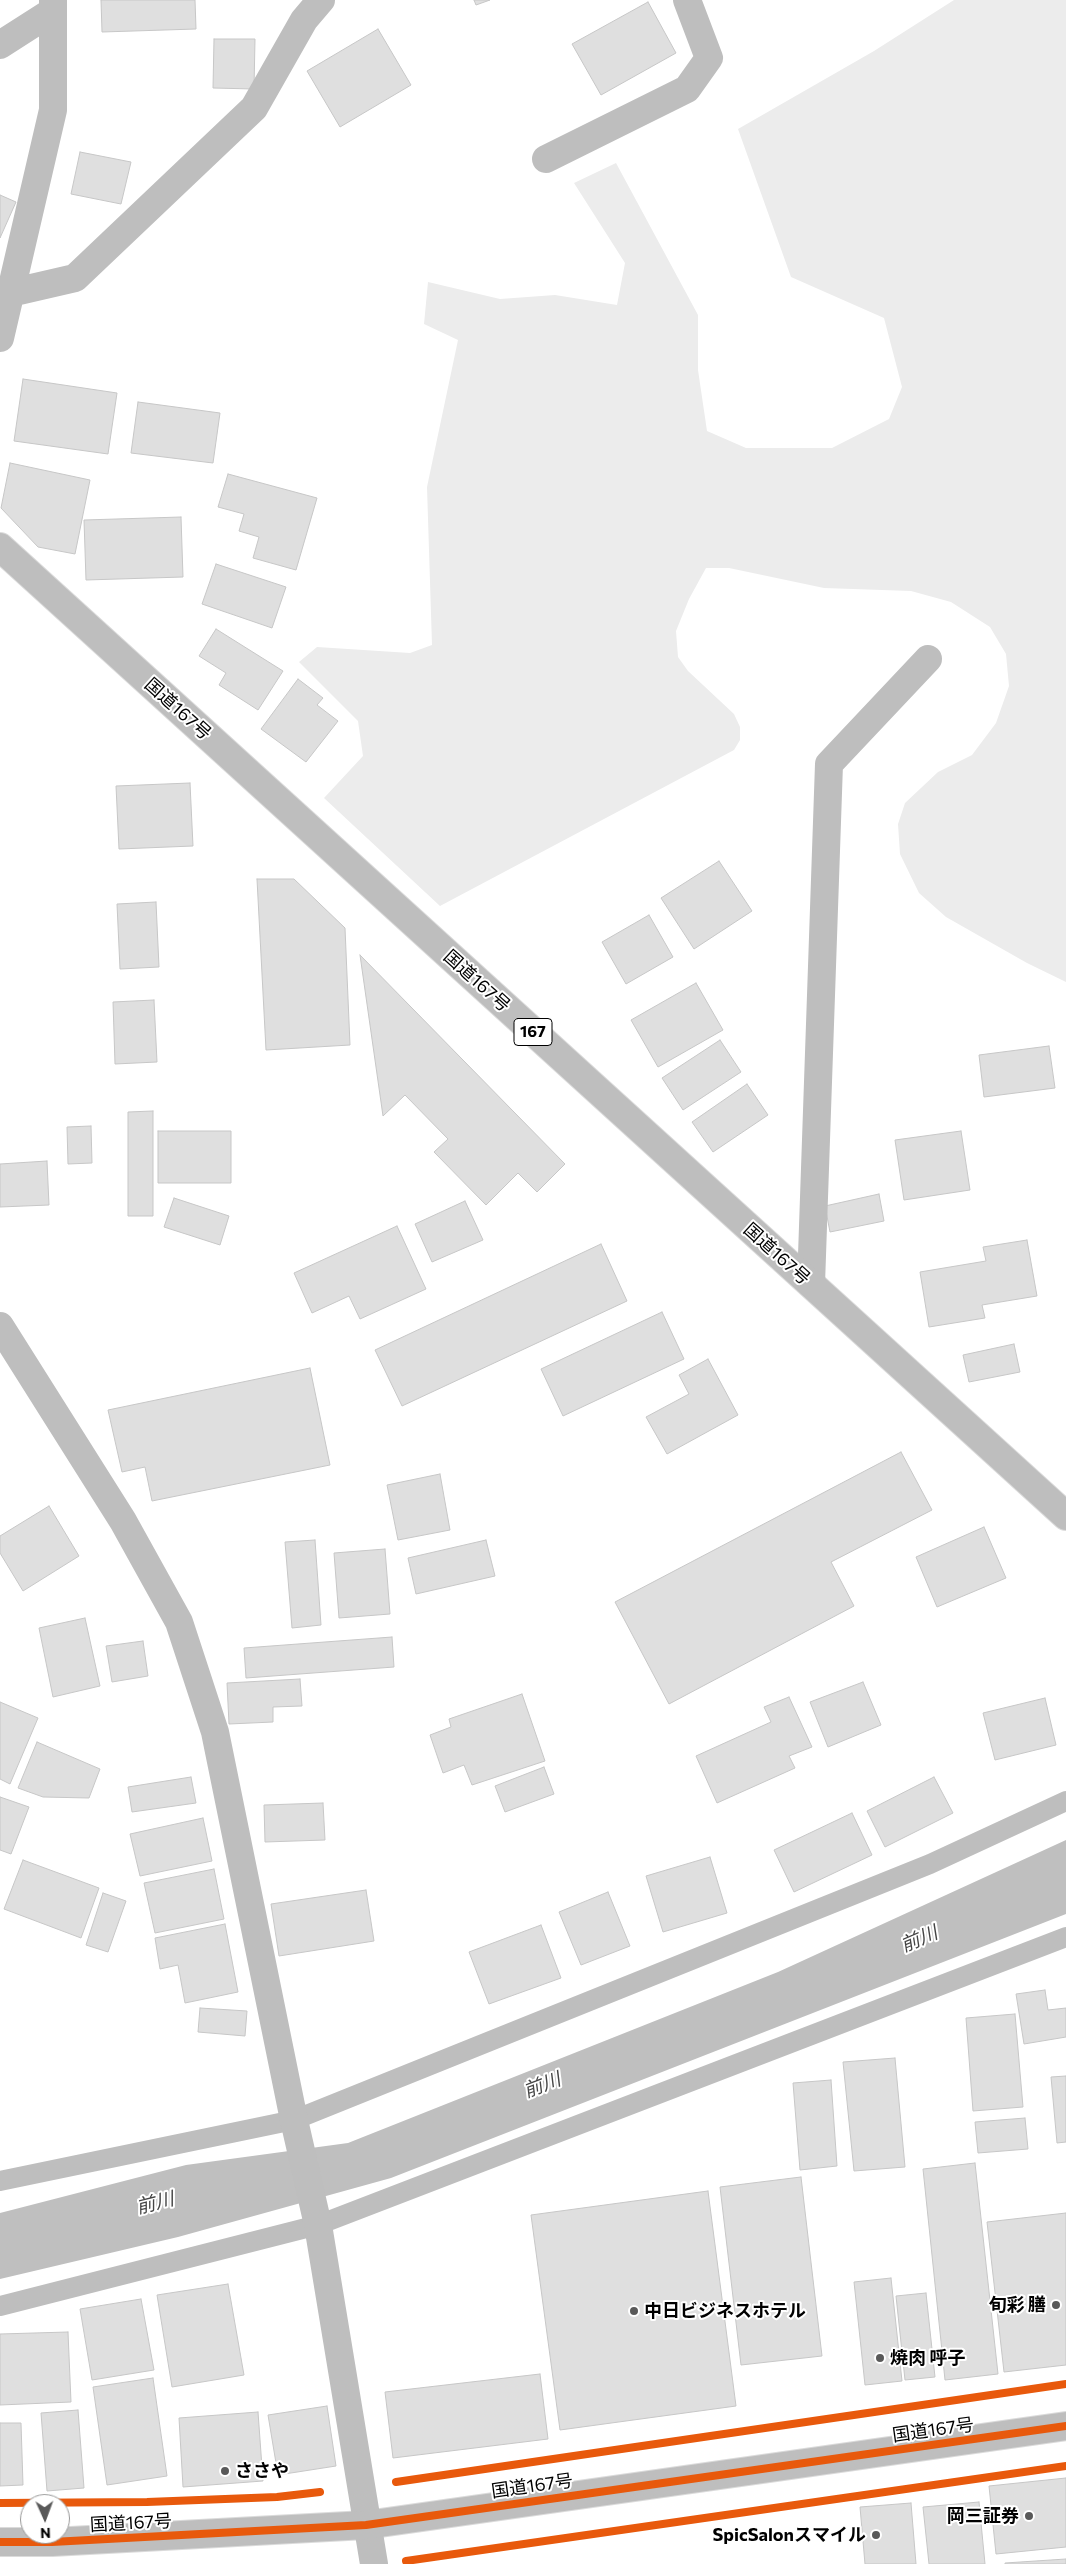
<!DOCTYPE html>
<meta charset="utf-8">
<style>
body{margin:0}
#map{position:relative;width:1066px;height:2564px;overflow:hidden;background:#fff;font-family:Commissioner,sans-serif}
canvas{display:block}
.north{position:absolute;left:20px;top:2494px;width:50px;height:50px;box-sizing:border-box;background:#fff;border:1px solid #999;border-radius:50%;rotate:178deg;font-size:14px;font-weight:700;line-height:20px;text-align:center;color:#000}
.north::after{content:'';display:block;margin:auto;width:18px;height:22px;background:#595959;clip-path:polygon(50% 0,100% 100%,50% 72%,0 100%)}
</style>
<div id="map">
<canvas width="1066" height="2564"></canvas>
<div class="north">N</div>
</div>
<script>
const context = document.querySelector('canvas').getContext('2d');
context.lineJoin = 'round';
function fill(path, color) { context.fillStyle = color; context.fill(path, 'evenodd'); }
const toPath = rows => new Path2D(rows.map(r => 'M' + r).join(''));
function stroke(path, color, width, dash) { context.strokeStyle = color; context.lineWidth = width; context.lineCap = dash ? 'butt' : 'round'; context.setLineDash(dash || []); context.stroke(path); }
function drawText(font, color, halo, rows, align = 'center') {
  context.font = font + ' Commissioner,"Noto Sans JP",sans-serif'; context.lineWidth = 4; context.setLineDash([]); context.textBaseline = 'middle'; context.strokeStyle = halo; context.fillStyle = color; for (const [text, x, y, turn = 0] of rows) {
    context.save(); context.translate(x, y); context.rotate((+turn || 0) * Math.PI / 180); context.textAlign = isNaN(turn) ? turn : align; if (halo) context.strokeText(text, 0, 0); context.fillText(text, 0, 0); context.restore();
  }
}
fill(toPath([
 [954,0,1066,0,1066,982,1027,963,946,917,919,893,900,854,898,824,905,803,938,772,972,755,996,723,1009,686,1006,654,990,627,951,602,911,591,824,588,729,568,706,568,689,599,676,631,678,657,688,671,734,714,740,727,740,740,734,750,440,906,324,798,363,756,358,721,299,662,317,647,410,653,432,645,427,487,458,340,424,324,428,282,500,299,555,295,617,305,625,263,574,183,616,163,698,315,698,370,707,431,746,448,832,448,889,419,902,387,884,318,791,277,738,129,874,51]
]), '#ececec');
fill(toPath([
 [1066,1840,1066,1914,391,2178,178,2237,0,2279,0,2213,186,2165,348,2143,778,1972]
]), '#bfbfbf');
const building = toPath([
 [101,0,195,0,196,29,102,32,101,0],
 [474,0,490,0,476,5,474,0],
 [648,2,676,53,601,95,572,44,648,2],
 [378,29,411,85,340,127,307,71,378,29],
 [214,39,255,39,254,89,213,88,214,39],
 [80,152,131,162,121,204,71,194,80,152],
 [0,195,16,202,0,238,0,195],
 [23,379,117,393,108,454,14,441,23,379],
 [138,402,220,413,213,463,131,453,138,402],
 [10,463,90,480,75,554,38,547,1,508,10,463],
 [228,474,317,498,296,570,253,558,259,537,239,531,244,514,218,507,228,474],
 [181,517,183,577,86,580,84,520,181,517],
 [216,564,286,587,272,628,202,604,216,564],
 [216,629,283,671,258,710,219,685,226,673,199,656,216,629],
 [298,679,323,698,317,705,338,721,306,762,261,729,298,679],
 [190,783,193,846,119,849,116,786,190,783],
 [719,861,752,911,694,949,661,898,719,861],
 [257,879,294,879,345,928,350,1045,266,1050,257,879],
 [156,902,159,967,120,969,117,904,156,902],
 [649,915,673,957,626,984,602,942,649,915],
 [360,955,565,1164,537,1192,518,1173,486,1205,434,1152,448,1139,405,1095,383,1116,360,955],
 [696,983,723,1030,658,1067,631,1020,696,983],
 [154,1000,157,1062,115,1064,113,1002,154,1000],
 [720,1040,741,1072,683,1110,662,1078,720,1040],
 [1049,1046,1055,1088,984,1097,979,1055,1049,1046],
 [747,1084,768,1115,713,1152,692,1122,747,1084],
 [153,1111,153,1216,128,1216,128,1112,153,1111],
 [91,1126,92,1163,68,1164,67,1127,91,1126],
 [158,1131,231,1131,231,1183,158,1183,158,1131],
 [961,1131,970,1190,904,1200,895,1140,961,1131],
 [47,1161,49,1205,0,1207,0,1164,47,1161],
 [879,1194,884,1221,830,1232,825,1206,879,1194],
 [174,1198,229,1216,220,1245,164,1227,174,1198],
 [465,1201,483,1240,432,1262,415,1224,465,1201],
 [397,1226,426,1289,360,1319,349,1296,312,1313,294,1273,397,1226],
 [1027,1240,1037,1296,982,1305,985,1318,929,1327,920,1272,986,1261,983,1247,1027,1240],
 [601,1244,627,1301,402,1406,375,1350,601,1244],
 [662,1312,684,1359,563,1416,541,1369,662,1312],
 [1014,1344,1020,1372,969,1382,963,1355,1014,1344],
 [708,1359,738,1415,667,1454,646,1417,689,1394,679,1375,708,1359],
 [310,1368,330,1465,152,1501,145,1467,122,1472,108,1410,310,1368],
 [901,1452,932,1510,831,1562,854,1606,669,1704,615,1602,901,1452],
 [440,1474,450,1530,398,1540,387,1485,440,1474],
 [49,1506,79,1556,23,1591,0,1553,0,1536,49,1506],
 [984,1527,1006,1578,937,1607,916,1557,984,1527],
 [315,1540,321,1625,292,1628,285,1542,315,1540],
 [486,1540,495,1576,416,1594,408,1558,486,1540],
 [385,1549,390,1614,339,1618,334,1553,385,1549],
 [85,1618,100,1686,53,1697,39,1628,85,1618],
 [392,1637,394,1667,246,1678,244,1648,392,1637],
 [143,1641,148,1676,112,1682,106,1646,143,1641],
 [300,1679,302,1706,273,1707,273,1722,229,1724,227,1683,300,1679],
 [863,1682,881,1725,828,1747,810,1702,863,1682],
 [522,1694,545,1761,472,1785,464,1765,443,1773,430,1735,451,1727,449,1719,522,1694],
 [789,1697,812,1747,789,1756,795,1768,717,1803,696,1756,771,1722,764,1707,789,1697],
 [1045,1698,1056,1745,995,1760,983,1713,1045,1698],
 [0,1702,38,1718,10,1784,0,1779,0,1702],
 [37,1742,100,1769,89,1798,43,1797,18,1788,37,1742],
 [544,1767,554,1794,505,1812,495,1786,544,1767],
 [191,1777,196,1803,132,1812,128,1787,191,1777],
 [934,1777,953,1813,885,1847,867,1811,934,1777],
 [0,1797,29,1807,11,1854,0,1850,0,1797],
 [323,1803,325,1840,265,1842,264,1805,323,1803],
 [852,1813,872,1855,794,1892,774,1850,852,1813],
 [203,1818,212,1861,140,1876,130,1834,203,1818],
 [710,1857,727,1913,663,1932,646,1876,710,1857],
 [23,1860,99,1888,81,1938,4,1909,23,1860],
 [214,1869,224,1919,155,1933,144,1883,214,1869],
 [366,1890,374,1941,279,1956,271,1904,366,1890],
 [608,1892,630,1946,581,1965,559,1912,608,1892],
 [103,1893,126,1901,108,1952,86,1945,103,1893],
 [225,1924,238,1992,185,2003,178,1965,160,1969,155,1938,225,1924],
 [541,1925,561,1978,489,2004,469,1952,541,1925],
 [1045,1990,1048,2010,1066,2008,1066,2037,1024,2044,1016,1994,1045,1990],
 [200,2008,247,2011,245,2036,198,2032,200,2008],
 [1015,2014,1023,2107,973,2111,966,2018,1015,2014],
 [895,2058,905,2167,854,2171,843,2062,895,2058],
 [1066,2076,1066,2142,1057,2143,1051,2077,1066,2076],
 [831,2080,837,2166,800,2170,793,2083,831,2080],
 [1025,2118,1028,2149,978,2153,975,2122,1025,2118],
 [975,2163,998,2374,945,2380,923,2169,975,2163],
 [801,2177,822,2356,741,2365,720,2187,801,2177],
 [708,2191,736,2406,560,2430,531,2215,708,2191],
 [1066,2213,1066,2365,1004,2372,987,2222,1066,2213],
 [891,2278,902,2381,865,2385,854,2282,891,2278],
 [228,2284,244,2375,172,2387,157,2295,228,2284],
 [926,2293,935,2377,905,2380,896,2296,926,2293],
 [141,2299,154,2370,92,2380,80,2309,141,2299],
 [68,2332,71,2402,0,2405,0,2334,68,2332],
 [540,2374,548,2439,393,2458,385,2392,540,2374],
 [153,2378,167,2476,107,2485,93,2387,153,2378],
 [327,2406,336,2466,278,2475,268,2415,327,2406],
 [78,2410,84,2488,47,2491,41,2413,78,2410],
 [258,2412,263,2481,183,2487,179,2418,258,2412],
 [0,2423,21,2423,23,2485,0,2486,0,2423],
 [1066,2478,1066,2547,996,2554,989,2486,1066,2478],
 [979,2502,985,2564,929,2564,923,2507,979,2502],
 [911,2503,916,2564,865,2564,860,2507,911,2503],
 [1066,2559,1066,2564,1005,2564,1005,2563,1066,2559]
]);
fill(building, '#dfdfdf');
stroke(building, '#c7c7c7', 1);
const highway = toPath([
 [0,547,1066,1516],
 [0,2542,52,2542,366,2525,1066,2426]
]);
stroke(highway, '#dbdbdb', 30);
stroke(toPath([
 [0,2181,294,2120,930,1864,1066,1801],
 [0,2306,318,2225,1066,1937]
]), '#bebebe', 20);
stroke(toPath([
 [0,45,53,11],
 [546,159,687,89,709,58,687,0],
 [10,293,75,278,254,108,304,20,321,0],
 [0,338,53,110,53,0],
 [811,1284,829,764,928,659],
 [0,1326,123,1521,179,1622,215,1732,294,2120,318,2225,374,2564]
]), '#bebebe', 28);
stroke(highway, '#bebebe', 28);
stroke(toPath([
 [396,2482,1066,2384],
 [0,2503,147,2502,277,2497,320,2492],
 [0,2542,52,2542,366,2525,1066,2426],
 [406,2561,1066,2466]
]), '#e8590c', 8);
for (const [x, y, r, color] of [
 [1056,2305,5,"#595959"],
 [634,2311,5,"#595959"],
 [880,2358,5,"#595959"],
 [225,2471,5,"#595959"],
 [1029,2516,5,"#595959"],
 [876,2535,5,"#595959"]
]) { const dot = new Path2D(); dot.arc(x, y, r, 0, 2 * Math.PI); context.fillStyle = color; context.fill(dot); stroke(dot, '#fff', 2); }
for (const [x, y, w] of [
 [533,1032,38]
]) { const box = new Path2D(); box.roundRect(x - w / 2, y - 13.5, w, 27, 4); context.fillStyle = '#fff'; context.fill(box); stroke(box, '#000', 1); }
drawText('bold 16px', '#000', null, [
 ["167",533,1032]
]);
drawText('18px', '#000', '#fff', [
 ["国道167号",178,709,42],
 ["国道167号",477,981,42],
 ["国道167号",777,1254,42],
 ["国道167号",933,2430,-8],
 ["国道167号",532,2486,-8],
 ["国道167号",131,2523,-3]
]);
drawText('bold 18px', '#000', '#fff', [
 ["旬彩 膳",1046,2305],
 ["中日ビジネスホテル",644,2311,"left"],
 ["焼肉 呼子",890,2358,"left"],
 ["ささや",235,2471,"left"],
 ["岡三証券",1019,2516],
 ["SpicSalonスマイル",866,2535]
], 'right');
drawText('italic 19px', '#444', '#fff', [
 ["前川",919,1939,-23],
 ["前川",542,2085,-21],
 ["前川",155,2203,-14]
]);
</script>
